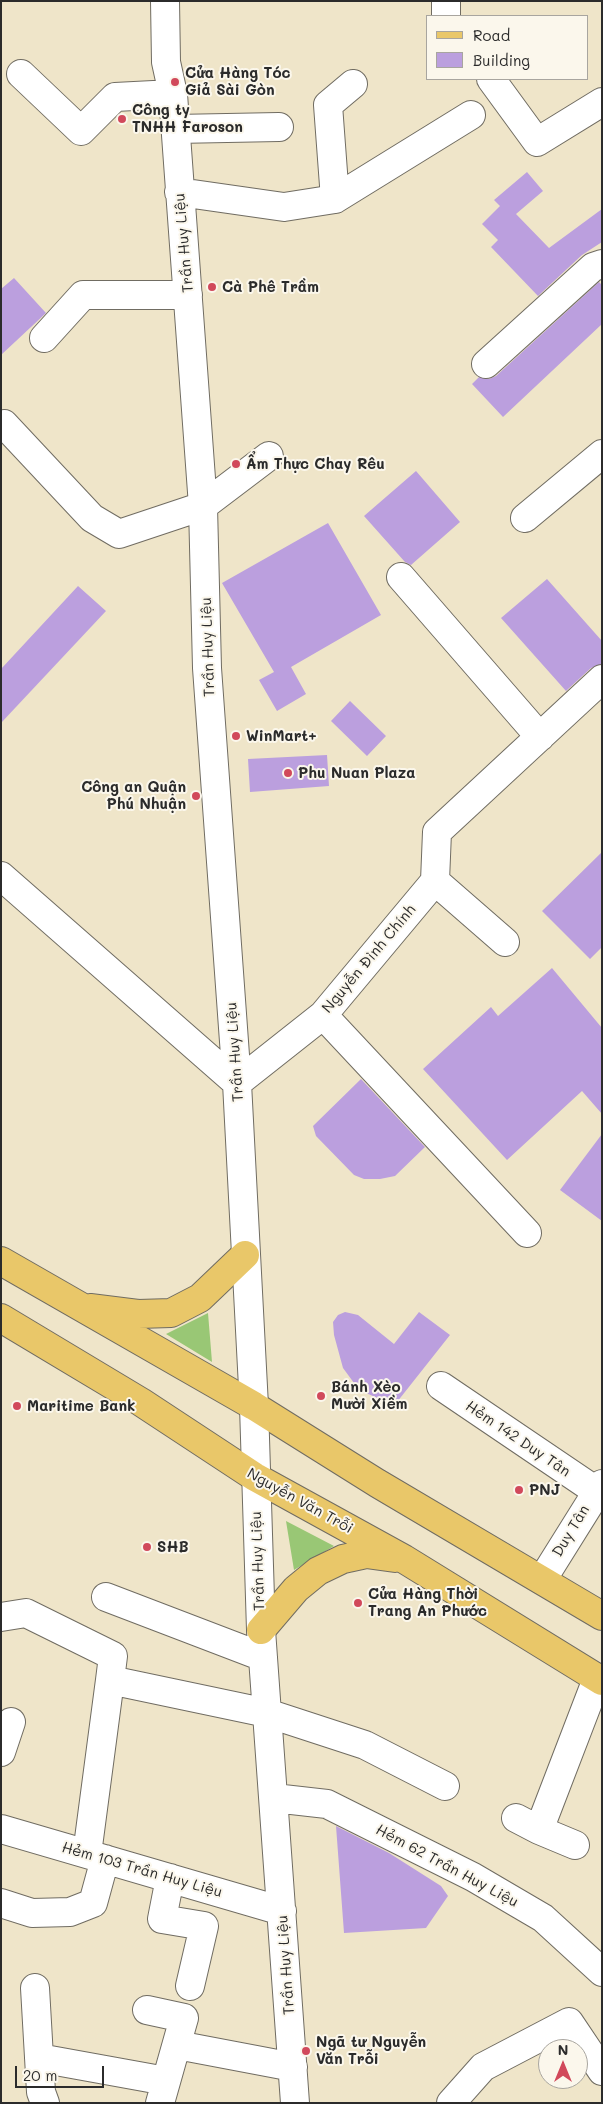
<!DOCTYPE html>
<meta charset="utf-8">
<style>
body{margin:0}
#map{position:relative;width:603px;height:2104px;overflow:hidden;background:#efe5c9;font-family:Mali,sans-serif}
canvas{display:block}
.frame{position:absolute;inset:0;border:2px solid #2b2b2b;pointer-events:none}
.legend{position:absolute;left:426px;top:15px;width:162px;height:65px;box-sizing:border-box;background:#fbf7ec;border:1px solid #a8a59f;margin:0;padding:6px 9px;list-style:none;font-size:15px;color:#2b2b2b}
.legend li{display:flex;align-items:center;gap:10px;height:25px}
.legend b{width:25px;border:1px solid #a8a59f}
.north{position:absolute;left:538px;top:2039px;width:50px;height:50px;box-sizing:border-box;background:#fbf7ec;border:1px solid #a8a59f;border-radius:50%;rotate:0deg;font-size:14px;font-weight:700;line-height:20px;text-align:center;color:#2b2b2b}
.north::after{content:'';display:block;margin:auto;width:18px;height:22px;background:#d1495b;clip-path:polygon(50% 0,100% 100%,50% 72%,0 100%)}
.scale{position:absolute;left:15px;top:2066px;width:89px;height:22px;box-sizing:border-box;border:2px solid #2b2b2b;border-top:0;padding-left:6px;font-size:15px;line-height:18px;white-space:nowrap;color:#2b2b2b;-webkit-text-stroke:4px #fbf7ec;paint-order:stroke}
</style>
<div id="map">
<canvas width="603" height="2104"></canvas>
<div class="frame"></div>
<ul class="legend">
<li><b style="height:6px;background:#e9c769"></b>Road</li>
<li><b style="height:14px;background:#bb9fde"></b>Building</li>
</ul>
<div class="north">N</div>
<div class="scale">20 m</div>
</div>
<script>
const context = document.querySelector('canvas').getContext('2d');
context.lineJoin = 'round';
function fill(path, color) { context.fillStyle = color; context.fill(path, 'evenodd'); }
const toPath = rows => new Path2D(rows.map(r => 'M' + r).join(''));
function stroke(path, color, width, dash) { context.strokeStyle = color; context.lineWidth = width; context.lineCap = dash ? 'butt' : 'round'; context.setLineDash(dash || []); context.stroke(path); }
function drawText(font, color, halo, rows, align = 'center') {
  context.font = font + ' Mali,sans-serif'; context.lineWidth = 4; context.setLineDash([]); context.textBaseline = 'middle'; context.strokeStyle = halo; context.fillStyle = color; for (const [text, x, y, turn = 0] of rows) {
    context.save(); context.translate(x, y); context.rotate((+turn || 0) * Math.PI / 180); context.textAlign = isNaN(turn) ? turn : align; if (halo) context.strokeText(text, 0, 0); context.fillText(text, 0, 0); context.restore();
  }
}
fill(toPath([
 [208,1313,212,1362,166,1334],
 [286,1521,334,1546,294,1570]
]), '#99c775');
fill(toPath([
 [527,172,543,191,516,214,549,248,602,209,602,242,582,255,538,296,491,247,498,240,482,224,500,206,494,200],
 [14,278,46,313,1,355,1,289],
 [599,282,602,285,602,324,503,417,472,384,479,377,489,379,496,376],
 [416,471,460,522,411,565,405,562,364,516],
 [328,523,381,615,291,667,306,694,277,711,259,680,274,672,222,583],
 [547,579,602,641,602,664,591,668,566,691,501,618],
 [78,586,106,611,1,723,1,669],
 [350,701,386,736,367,756,331,721],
 [327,755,329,786,250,792,248,759],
 [602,852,602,947,590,959,542,911],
 [552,968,602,1028,602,1114,582,1091,507,1160,423,1069,491,1007,498,1016],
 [361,1079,425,1147,395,1176,380,1179,364,1179,354,1175,316,1136,313,1126],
 [602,1134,602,1221,560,1190],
 [345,1312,358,1315,394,1344,419,1312,450,1335,397,1402,382,1400,366,1393,354,1383,343,1368,334,1335,333,1322,338,1315],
 [336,1826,389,1853,441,1886,448,1896,426,1928,344,1933]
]), '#bb9fde');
const minor = toPath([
 [165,1,166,62,173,94,203,506,207,668,237,1083,254,1406,261,1630,295,2103],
 [446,16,446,1],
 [21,74,81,131,115,97,173,94],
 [491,79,537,142,602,102],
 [175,129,279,127],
 [179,192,284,207,335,199,471,115],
 [335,199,328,105,353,84],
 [44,338,83,295,188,295],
 [486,364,593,267,602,264],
 [4,424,92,518,119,534,203,506,269,456],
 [525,518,602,454],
 [401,577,540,737],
 [1,876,237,1083],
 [435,881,505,942],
 [323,1015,527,1233],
 [237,1083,323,1015,435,881,437,832,602,679],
 [441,1386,602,1495],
 [542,1580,602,1484],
 [106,1597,263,1657],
 [1,1617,26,1613,113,1656,110,1680,267,1713,365,1745,445,1786],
 [1,1752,11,1722],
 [274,1798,327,1804,473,1877,543,1918,602,1972],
 [516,1818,539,1830],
 [1,1829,282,1911],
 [575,1845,539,1830,597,1679],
 [87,1854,110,1680],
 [170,1878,162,1919,204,1926,190,1986],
 [1,1903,32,1913,70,1912,93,1903,105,1859],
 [35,1988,41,2092,45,2103],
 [147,2010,184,2018,160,2103],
 [177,2045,293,2067],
 [39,2058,166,2081],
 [451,2103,483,2067,569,2022,602,2071]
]);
const major = toPath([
 [1,1261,254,1406,377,1483,602,1616],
 [90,1308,138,1314,171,1313,200,1298,245,1255],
 [1,1318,141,1402,255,1477,404,1559,602,1681],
 [261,1630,296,1589,318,1571,343,1559,366,1554,395,1558]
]);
stroke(minor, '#706c62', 30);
stroke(major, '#706c62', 30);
stroke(minor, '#fff', 28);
stroke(major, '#e9c769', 28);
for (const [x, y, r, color] of [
 [175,82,5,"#d1495b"],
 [122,119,5,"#d1495b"],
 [212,287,5,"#d1495b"],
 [236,464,5,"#d1495b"],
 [236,736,5,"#d1495b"],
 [288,773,5,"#d1495b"],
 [196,796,5,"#d1495b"],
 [321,1396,5,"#d1495b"],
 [17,1406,5,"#d1495b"],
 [519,1490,5,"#d1495b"],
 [147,1547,5,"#d1495b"],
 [358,1603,5,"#d1495b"],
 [306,2051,5,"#d1495b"]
]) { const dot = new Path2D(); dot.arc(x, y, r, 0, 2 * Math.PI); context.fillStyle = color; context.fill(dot); stroke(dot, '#fbf7ec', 2); }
drawText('bold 15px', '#2b2b2b', '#fbf7ec', [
 ["Cửa Hàng Tóc",185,73],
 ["Giả Sài Gòn",185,90],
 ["Công ty",132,110],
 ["TNHH Faroson",132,127],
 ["Cà Phê Trầm",222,287],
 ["Ẩm Thực Chay Rêu",246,464],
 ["WinMart+",246,736],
 ["Phu Nuan Plaza",298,773],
 ["Công an Quận",186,787,"right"],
 ["Phú Nhuận",186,804,"right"],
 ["Bánh Xèo",331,1387],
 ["Mười Xiềm",331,1404],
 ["Maritime Bank",27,1406],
 ["PNJ",529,1490],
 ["SHB",157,1547],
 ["Cửa Hàng Thời",368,1594],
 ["Trang An Phước",368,1611],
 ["Ngã tư Nguyễn",316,2042],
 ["Văn Trỗi",316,2059]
], 'left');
drawText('15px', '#2b2b2b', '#fbf7ec', [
 ["Trần Huy Liệu",184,243,-95],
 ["Trần Huy Liệu",208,647,-92],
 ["Nguyễn Đình Chính",369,959,-50],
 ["Trần Huy Liệu",235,1052,-94],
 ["Hẻm 142 Duy Tân",518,1439,34],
 ["Nguyễn Văn Trỗi",300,1501,29],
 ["Duy Tân",571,1531,-59],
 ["Trần Huy Liệu",258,1561,-92],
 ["Hẻm 62 Trần Huy Liệu",447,1866,28],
 ["Hẻm 103 Trần Huy Liệu",142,1870,16],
 ["Trần Huy Liệu",286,1965,-94]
]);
</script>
